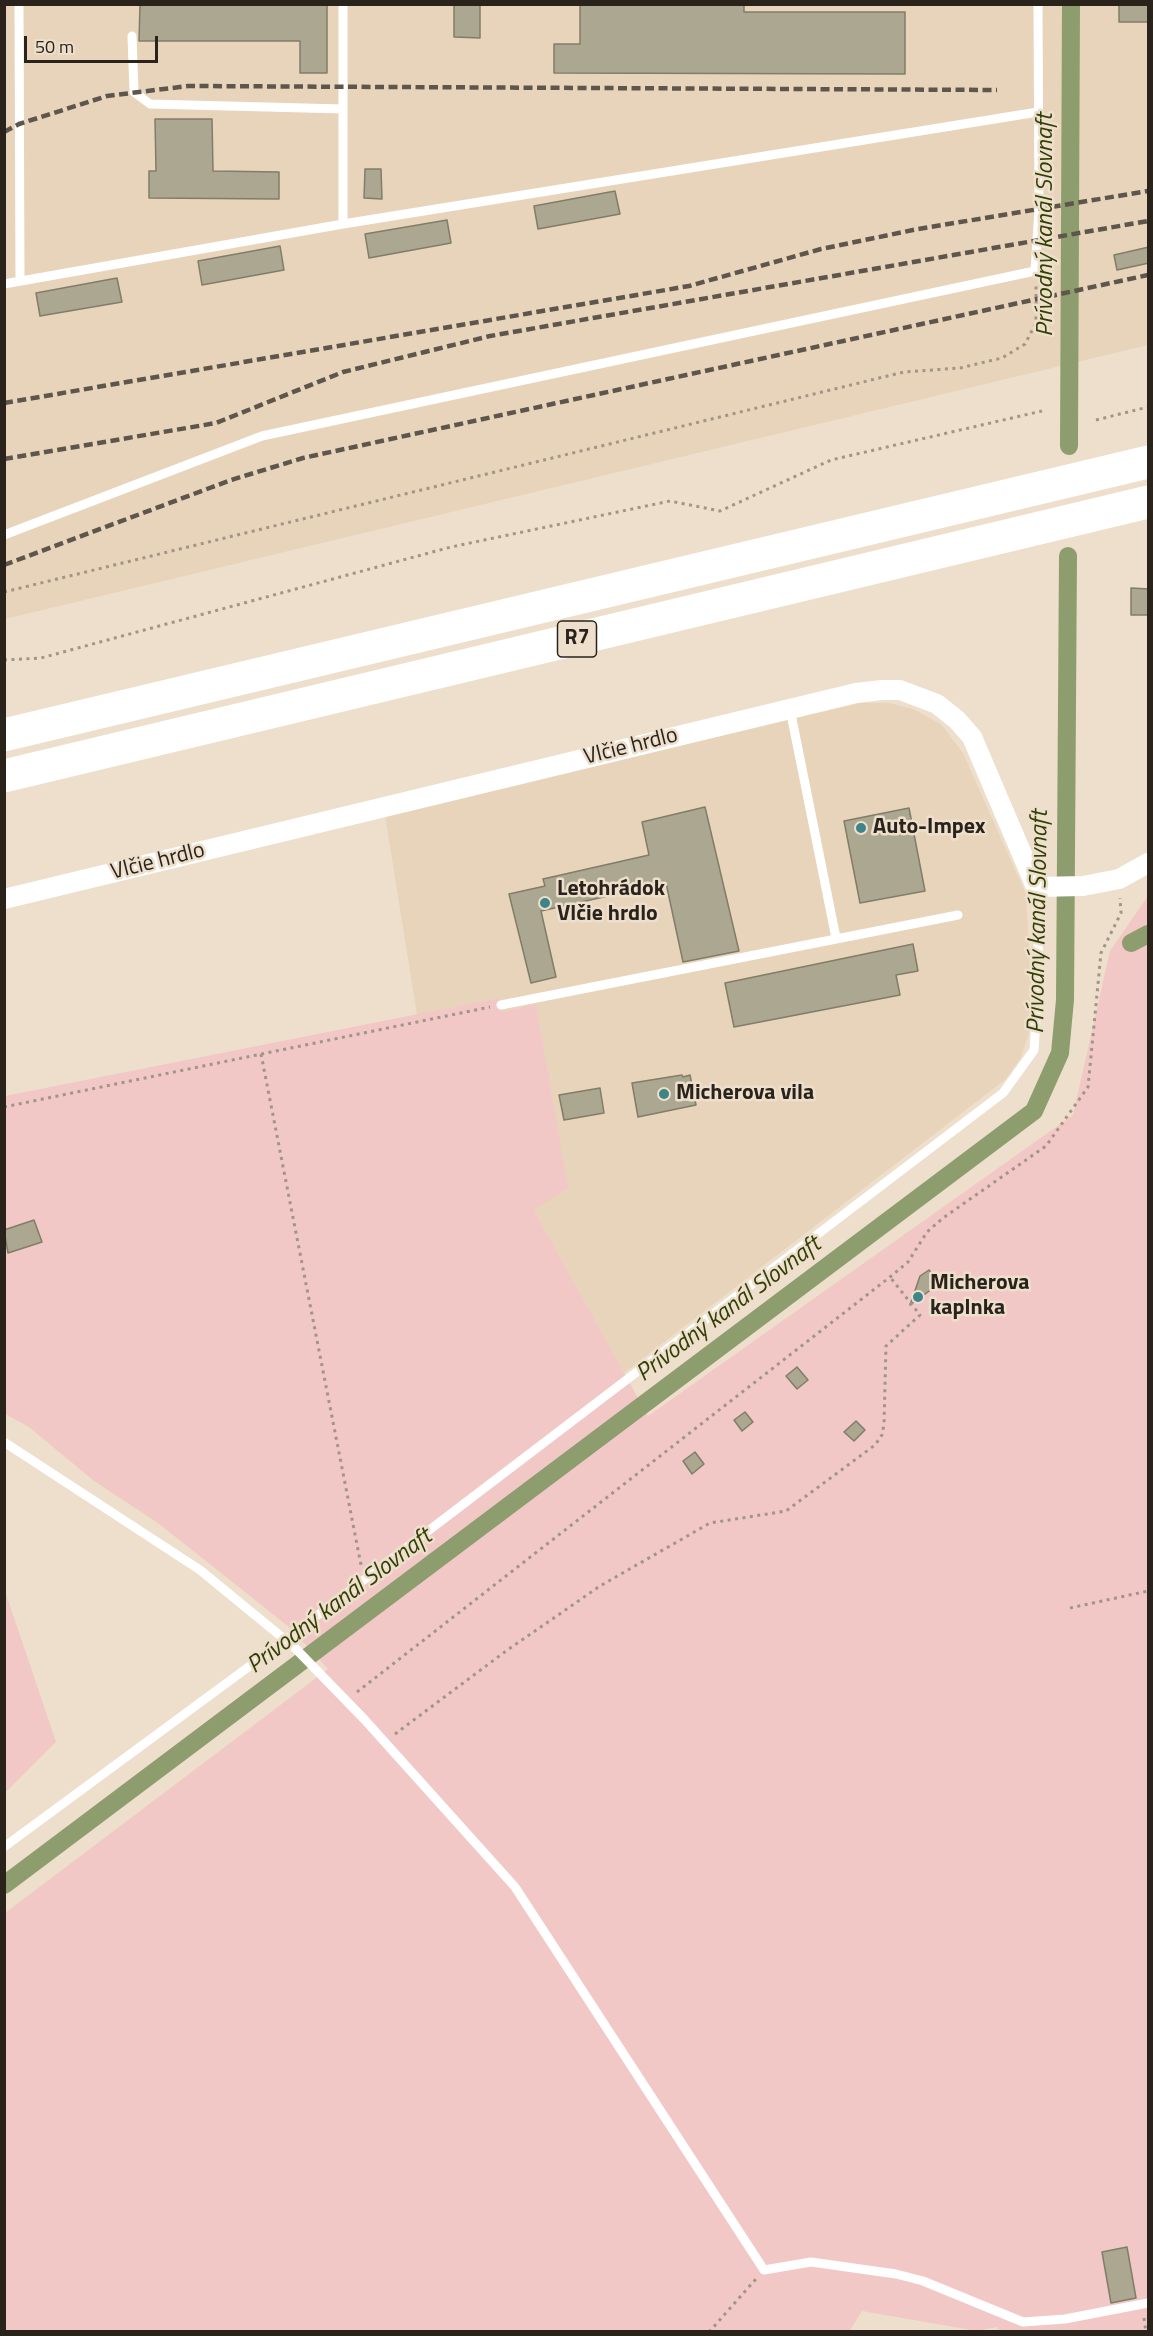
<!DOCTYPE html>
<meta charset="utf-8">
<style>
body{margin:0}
#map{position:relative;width:1153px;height:2336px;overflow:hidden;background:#eedfcc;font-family:"Titillium Web",sans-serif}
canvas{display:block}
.frame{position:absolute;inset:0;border:6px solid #29231c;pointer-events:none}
.scale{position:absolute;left:24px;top:36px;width:134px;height:27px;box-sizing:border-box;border:3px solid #29231c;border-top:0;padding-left:8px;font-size:18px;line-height:21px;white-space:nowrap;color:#29231c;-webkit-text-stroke:4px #eedfcc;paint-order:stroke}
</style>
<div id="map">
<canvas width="1153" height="2336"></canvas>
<div class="frame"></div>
<div class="scale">50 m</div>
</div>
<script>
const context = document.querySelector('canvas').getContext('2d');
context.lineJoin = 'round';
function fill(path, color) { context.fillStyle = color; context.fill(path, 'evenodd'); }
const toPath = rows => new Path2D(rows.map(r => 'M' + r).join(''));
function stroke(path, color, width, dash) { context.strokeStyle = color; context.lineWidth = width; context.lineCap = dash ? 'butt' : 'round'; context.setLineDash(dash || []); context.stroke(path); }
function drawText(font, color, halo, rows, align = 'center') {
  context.font = font + ' "Titillium Web",sans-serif'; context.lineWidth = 5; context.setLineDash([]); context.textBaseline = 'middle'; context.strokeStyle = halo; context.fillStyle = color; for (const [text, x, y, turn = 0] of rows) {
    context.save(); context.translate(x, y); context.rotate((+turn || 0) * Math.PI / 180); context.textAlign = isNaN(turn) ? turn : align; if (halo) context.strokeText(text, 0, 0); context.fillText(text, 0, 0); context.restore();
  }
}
fill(toPath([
 [4,5,1148,5,1148,345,5,619],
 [860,703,890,703,913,709,941,724,963,753,1026,894,1031,986,1030,1029,1021,1057,1006,1079,624,1373,534,1210,536,1004,502,1012,499,998,417,1015,385,815]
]), '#e8d4ba');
fill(toPath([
 [1148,896,1148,2331,999,2332,997,2327,977,2331,862,2311,849,2332,5,2331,5,1913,328,1669,289,1627,158,1523,94,1481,29,1427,5,1414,5,1096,499,998,502,1012,536,1004,568,1188,534,1210,648,1416,1073,1115,1110,951],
 [5,1591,56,1742,5,1793,4,1793]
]), '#f1c8c5');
stroke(toPath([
 [1069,446,1071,4],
 [1131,943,1148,934],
 [4,1885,1034,1111,1060,1053,1065,1000,1068,556]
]), '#8e9d6d', 18);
const building = toPath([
 [140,4,327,4,327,73,300,73,300,41,139,41,140,4],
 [454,4,480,4,480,38,454,37,454,4],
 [580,4,744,4,744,12,905,12,905,74,554,73,554,44,580,44,580,4],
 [1119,4,1149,4,1149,22,1119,22,1119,4],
 [155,119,212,119,213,171,279,172,279,199,149,198,149,171,156,171,155,119],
 [365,169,381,169,382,199,364,198,365,169],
 [615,191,620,214,538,229,534,206,615,191],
 [447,220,451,243,369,258,365,234,447,220],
 [280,246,284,270,202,285,198,261,280,246],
 [1149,247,1149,263,1117,270,1114,255,1149,247],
 [117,278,122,302,40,316,36,293,117,278],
 [1131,588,1149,589,1149,615,1131,615,1131,588],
 [705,807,739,951,683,962,666,883,541,911,556,977,531,983,509,894,545,886,543,879,649,855,642,822,705,807],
 [909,808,925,891,860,903,844,821,909,808],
 [913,944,918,971,896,975,900,995,734,1027,725,983,913,944],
 [682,1075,683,1077,690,1075,696,1105,638,1117,632,1083,682,1075],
 [600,1088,604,1113,564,1120,559,1095,600,1088],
 [34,1220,42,1242,8,1253,4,1230,34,1220],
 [929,1270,939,1284,910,1305,920,1276,929,1270],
 [797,1367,808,1380,797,1389,786,1376,797,1367],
 [745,1412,753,1422,742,1431,734,1420,745,1412],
 [856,1421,865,1430,854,1441,844,1432,856,1421],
 [695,1452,704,1464,692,1474,683,1461,695,1452],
 [1127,2247,1136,2298,1111,2303,1102,2252,1127,2247]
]);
fill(building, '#aba791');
stroke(building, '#817d68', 1.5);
stroke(toPath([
 [1096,420,1148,407],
 [4,592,904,372,960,368,1002,358,1025,344,1036,323,1036,285],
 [4,660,41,658,451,547,670,501,720,511,831,460,1042,411],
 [261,1054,361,1565],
 [4,1107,490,1007],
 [1070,1608,1148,1591],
 [357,1692,890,1277,908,1262,927,1232,943,1218,1046,1146,1088,1087,1101,953,1121,913,1120,898],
 [395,1734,506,1651,600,1586,710,1523,786,1511,875,1445,882,1435,884,1424,886,1346,920,1315,890,1277],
 [1144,2318,1146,2332],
 [709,2332,756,2279]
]), '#a19587', 3, [3, 4.5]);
stroke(toPath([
 [19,4,20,281],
 [132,36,134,92,150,104,343,109],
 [343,224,343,4],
 [4,284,343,224,1038,112],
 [4,535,262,436,1035,271,1039,209,1038,4],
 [790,709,836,938],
 [501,1005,958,915],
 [4,1442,200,1570,294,1647,364,1719,515,1887,764,2270,811,2262,896,2274,923,2281,1023,2322,1065,2319,1148,2303],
 [4,1847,285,1640,1003,1093,1034,1050,1039,972,1036,887]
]), '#fff', 9);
stroke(toPath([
 [4,899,856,693,882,690,900,690,937,704,957,720,972,737,1036,887,1083,886,1119,879,1148,863]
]), '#fff', 20);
stroke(toPath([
 [4,735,1148,462],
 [4,776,1148,502]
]), '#fff', 33);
stroke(toPath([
 [4,132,19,124,107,96,188,86,997,90],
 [4,403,689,286,821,249,918,229,1148,191],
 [4,459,216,423,343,372,490,336,1148,221],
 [4,565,231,480,303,458,1148,275]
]), '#5e564c', 4.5, [9, 4.5]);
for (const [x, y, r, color] of [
 [861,828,6,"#3d8587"],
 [545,903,6,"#3d8587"],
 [664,1094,6,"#3d8587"],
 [918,1297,6,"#3d8587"]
]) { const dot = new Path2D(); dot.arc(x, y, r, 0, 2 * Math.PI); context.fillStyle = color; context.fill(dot); stroke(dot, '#eedfcc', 2); }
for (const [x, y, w] of [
 [577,639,39]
]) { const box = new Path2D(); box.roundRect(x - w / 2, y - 18, w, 36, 4.5); context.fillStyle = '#eedfcc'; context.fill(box); stroke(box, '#29231c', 1.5); }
drawText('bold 21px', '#29231c', null, [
 ["R7",577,639]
]);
drawText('22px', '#29231c', '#eedfcc', [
 ["Vlčie hrdlo",631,747,-14],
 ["Vlčie hrdlo",158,862,-14]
]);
drawText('bold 22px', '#29231c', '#eedfcc', [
 ["Auto-Impex",873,828],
 ["Letohrádok",557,890],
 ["Vlčie hrdlo",557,915],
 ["Micherova vila",676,1094],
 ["Micherova",930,1284],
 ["kaplnka",930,1309]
], 'left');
drawText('italic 24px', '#313e04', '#eedfcc', [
 ["Prívodný kanál Slovnaft",1046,225,-90],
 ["Prívodný kanál Slovnaft",1039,922,-89],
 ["Prívodný kanál Slovnaft",729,1310,-37],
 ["Prívodný kanál Slovnaft",340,1602,-37]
]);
</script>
